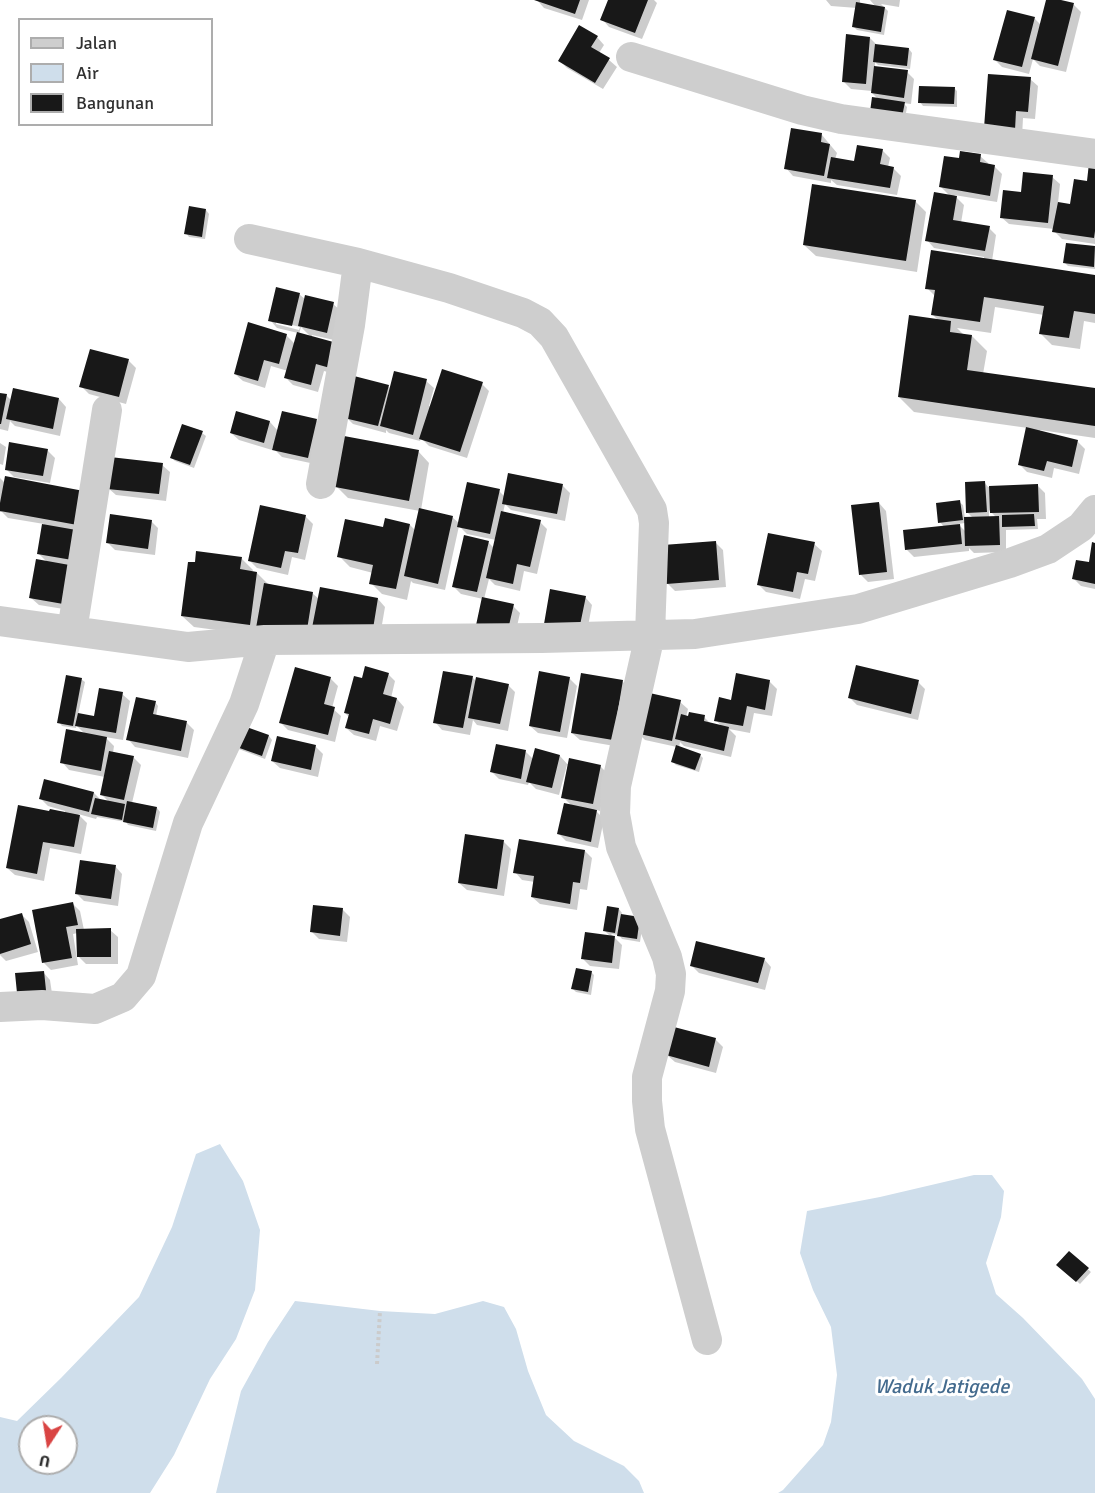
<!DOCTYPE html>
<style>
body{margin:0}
#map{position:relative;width:1095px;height:1493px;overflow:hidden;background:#fff;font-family:Signika,sans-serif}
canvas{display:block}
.legend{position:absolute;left:18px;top:18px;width:195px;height:108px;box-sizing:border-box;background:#fff;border:2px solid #adadad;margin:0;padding:8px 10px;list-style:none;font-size:18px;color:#313131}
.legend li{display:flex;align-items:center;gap:12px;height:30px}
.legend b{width:30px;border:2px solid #adadad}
.north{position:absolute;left:18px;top:1415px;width:60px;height:60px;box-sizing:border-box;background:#fff;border:2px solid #adadad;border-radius:50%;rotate:192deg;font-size:16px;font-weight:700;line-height:24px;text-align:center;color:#313131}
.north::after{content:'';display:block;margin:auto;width:21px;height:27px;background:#d94443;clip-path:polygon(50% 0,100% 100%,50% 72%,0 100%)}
</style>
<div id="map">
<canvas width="1095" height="1493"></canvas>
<ul class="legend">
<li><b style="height:8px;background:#cecece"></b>Jalan</li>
<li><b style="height:16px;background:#cfdeeb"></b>Air</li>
<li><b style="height:16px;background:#181818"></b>Bangunan</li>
</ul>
<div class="north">U</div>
</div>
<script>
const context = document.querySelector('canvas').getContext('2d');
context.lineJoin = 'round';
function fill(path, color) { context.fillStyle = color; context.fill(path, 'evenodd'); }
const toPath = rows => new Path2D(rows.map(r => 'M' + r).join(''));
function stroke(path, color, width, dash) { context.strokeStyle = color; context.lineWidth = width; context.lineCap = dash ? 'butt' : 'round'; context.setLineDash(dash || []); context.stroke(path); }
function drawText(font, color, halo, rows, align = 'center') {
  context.font = font + ' Signika,sans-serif'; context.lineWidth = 6; context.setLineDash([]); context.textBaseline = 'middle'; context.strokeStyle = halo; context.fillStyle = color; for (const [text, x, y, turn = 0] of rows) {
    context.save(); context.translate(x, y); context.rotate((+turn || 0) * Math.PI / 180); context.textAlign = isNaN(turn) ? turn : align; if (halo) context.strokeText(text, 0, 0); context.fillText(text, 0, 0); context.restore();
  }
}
fill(toPath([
 [220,1144,243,1181,260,1230,255,1290,236,1339,210,1379,174,1455,150,1493,0,1493,0,1417,17,1421,61,1378,139,1297,172,1227,196,1154],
 [30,1427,66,1427,66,1463,30,1463],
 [974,1175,992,1175,1004,1191,1001,1217,986,1263,996,1294,1023,1318,1082,1379,1095,1399,1095,1493,778,1493,783,1490,823,1445,831,1422,837,1375,831,1327,813,1290,800,1253,807,1211,880,1197],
 [295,1301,380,1311,435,1314,483,1301,504,1307,516,1329,528,1371,546,1415,574,1441,624,1466,639,1481,644,1493,216,1493,241,1391,268,1342]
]), '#cfdeeb');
fill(toPath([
 [537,0,589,0,582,20,544,8],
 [609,0,654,0,657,3,642,39,609,27,602,19],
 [826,0,860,0,860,4,876,7,870,0,900,0,899,7,881,4,888,11,884,35,857,30,854,27,857,8,831,6],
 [1047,0,1055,0,1074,5,1081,12,1066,72,1040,66,1033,59,1029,74,1002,67,994,59,1008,12,1035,19,1041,25],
 [597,37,604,45,599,53,609,60,617,67,603,89,567,68,560,61],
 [870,38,877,45,909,49,912,53,910,69,878,65,875,62,875,67,907,72,914,79,911,104,903,103,907,107,905,119,879,100,872,93,872,91,851,89,843,81],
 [1030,79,1038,86,1035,119,1023,118,1022,137,993,135],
 [954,88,957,91,957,107,923,106,920,102],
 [822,135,837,153,835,159,856,162,882,150,890,158,888,167,893,168,901,176,897,195,837,185,831,180,831,183,793,176,786,168],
 [980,156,988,163,988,165,994,166,1002,174,997,202,954,195,964,205,961,223,989,228,996,235,992,261,1095,276,1095,323,1084,321,1080,349,1052,345,1041,334,1044,315,995,307,991,333,957,328,964,335,972,336,987,351,983,374,1095,390,1095,438,1040,430,1040,432,1077,441,1085,449,1079,474,1054,468,1052,478,1027,472,1019,464,1028,428,914,412,899,397,938,320,933,315,936,297,927,288,984,259,984,257,934,248,927,240,950,196,941,187,960,160],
 [1095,166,1095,244,1062,239,1054,231,1054,229,1009,224,1001,217,1022,194,1052,177,1060,184,1058,203,1071,206,1088,183],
 [915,201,926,212,917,272,816,256,804,245],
 [206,210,209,214,205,239,189,237,186,233],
 [1067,244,1095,248,1095,269,1068,266,1065,263],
 [299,294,306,300,333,304,341,311,334,340,312,335,312,337,338,375,324,371,318,392,293,385,286,378,288,371,271,366,265,388,243,381,235,374,286,335,295,344,298,333,277,328,270,320],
 [276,321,300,327,299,330,276,324],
 [301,327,311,337,299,334],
 [128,360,136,368,126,404,89,394,81,386],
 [426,381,434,388,429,406,431,407,482,384,489,391,467,458,429,446,421,438,420,441,389,433,386,430,386,433,353,424,346,417,388,386,391,389],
 [0,394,6,395,12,401,59,399,66,407,60,436,15,426,10,421,8,431,0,429],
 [316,420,323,428,315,464,282,457,272,447,272,450,239,440,231,433,270,422,278,431],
 [202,433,206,436,194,468,175,461,172,458],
 [0,443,6,447,3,465,0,464],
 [47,450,55,458,50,483,14,477,6,469],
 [418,451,429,463,421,510,452,517,460,524,499,491,505,497,563,486,570,493,565,521,511,510,505,504,503,513,540,522,547,529,537,574,524,571,520,591,495,585,489,579,484,599,513,606,520,613,513,644,483,599,461,594,454,587,488,542,494,548,496,540,467,534,459,526,445,590,413,583,411,581,407,600,382,594,371,583,373,573,350,567,339,556,384,529,410,525,416,531,420,511,348,498,337,487],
 [162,465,170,472,166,501,116,495,108,488],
 [0,478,5,483,88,493,76,611,39,605,31,598,48,563,39,554,44,524,8,518,2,512,0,512],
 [985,483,988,487,1038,486,1045,493,1046,519,1037,519,1038,529,1006,530,1006,552,974,553,969,548,969,551,914,557,906,549,945,528,940,522,959,502,963,505,965,518,973,518,967,512],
 [989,510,996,517,989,518],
 [965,523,966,532,958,524],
 [879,503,886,511,894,579,868,582,861,575],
 [305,516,313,524,305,560,292,557,288,575,257,568,250,561],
 [151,521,158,528,155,555,115,550,108,543],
 [716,543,723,550,726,587,675,591,667,583],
 [814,544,822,551,815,581,805,579,800,599,766,592,759,585],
 [1095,544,1095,589,1081,586,1074,579,1090,564],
 [241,558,253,570,252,572,257,573,268,584,312,593,319,599,378,599,385,607,379,642,261,636,194,627,182,616],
 [585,597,592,605,586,637,553,631],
 [388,674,395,681,391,698,397,699,404,707,397,731,380,726,376,741,354,735,346,728,349,717,345,713,364,680],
 [472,677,477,682,508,685,515,692,508,731,477,725,473,720,470,735,442,730,435,722],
 [569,678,577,686,567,738,538,733,530,726],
 [81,679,85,682,78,715,95,717,122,694,130,701,123,740,105,737,114,746,113,753,133,757,141,765,132,803,157,808,160,812,156,831,128,825,126,822,97,817,96,819,78,814,87,823,81,854,50,848,44,881,15,875,7,868,50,813,65,813,65,811,48,806,41,799,94,793,101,800,109,802,101,794,105,777,69,770,62,762,86,735,76,725,76,728,62,726,59,722],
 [331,679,338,686,332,708,341,716,335,742,288,730,281,723],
 [622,681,630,689,620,747,580,740,572,733],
 [769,681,777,689,772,716,754,713,750,733,729,729,736,736,731,757,684,746,680,742,679,748,700,755,703,758,699,772,676,765,672,761,677,747,645,740,637,732,680,702,688,709,686,717,704,717,711,724,722,727,716,720,732,702],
 [918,682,925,689,918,720,857,705,850,698],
 [155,702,158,706,156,716,187,723,194,730,188,758,135,747,128,739],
 [239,725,269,736,272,740,265,759,236,748],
 [315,746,323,754,318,777,280,768,272,761],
 [526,752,534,760,560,756,569,766,600,766,608,774,600,811,594,809,604,819,598,848,566,841,559,834,572,806,563,797,569,766,567,765,559,795,536,789,529,782,528,785,499,779,492,772],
 [504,842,511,849,504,896,467,890,459,883],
 [585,851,592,858,587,890,580,889,577,910,540,904,532,897,535,882,522,880,515,872],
 [115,866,122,874,118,906,84,901,77,894],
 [73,904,80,911,84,930,110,930,118,937,118,964,86,964,79,957,78,933,73,934,78,965,51,970,44,963],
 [342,909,350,917,347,942,319,939,312,932],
 [619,909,622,913,621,916,643,922,640,942,622,939,619,935,611,934,622,945,619,969,590,966,582,958,611,937,605,931],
 [21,914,29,922,38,952,6,961,0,955,0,921],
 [764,959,771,967,765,990,699,973,692,966],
 [43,972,50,980,54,1007,27,1010],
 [591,972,594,975,591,995,576,992,573,989],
 [715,1039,723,1047,716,1073,675,1062,667,1055],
 [1069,1253,1091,1272,1080,1284,1059,1265]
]), '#0003');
fill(toPath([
 [534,0,580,0,575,14],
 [608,0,648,0,635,33,600,20],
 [1046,0,1061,0,1074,3,1058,66,1031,59],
 [856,2,885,7,881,32,852,27],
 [1007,10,1035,17,1022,67,993,60],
 [579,25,598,36,591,47,610,58,595,83,558,61],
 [846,34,870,37,866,84,842,82],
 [875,44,909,48,907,66,873,62],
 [874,66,908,70,904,98,871,93],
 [988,74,1031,77,1028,112,1016,111,1015,130,984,128],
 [919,86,955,87,954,104,918,103],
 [872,97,905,102,902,117,870,112],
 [791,128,822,133,821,142,830,144,824,176,784,169],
 [857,145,883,149,880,164,894,167,890,188,827,178,831,157,854,161],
 [960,151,981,154,980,162,995,165,990,196,939,187,944,156,959,158],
 [1089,163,1095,164,1095,231,1094,238,1052,232,1058,202,1070,204,1074,179,1087,181],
 [1023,172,1053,175,1048,223,1000,218,1003,190,1021,192],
 [812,184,916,200,906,261,803,245],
 [934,192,957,196,953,220,990,226,985,251,925,241],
 [189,206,206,209,202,237,184,234],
 [1066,243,1095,246,1094,267,1063,263],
 [931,250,1095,275,1095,314,1074,311,1069,338,1039,334,1044,306,984,297,980,322,931,315,935,290,925,289],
 [276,287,300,293,292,326,268,321],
 [305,295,334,302,327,333,298,326],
 [909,315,951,321,950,332,972,335,967,370,1095,388,1095,426,898,397],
 [248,322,287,334,279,364,264,360,258,381,234,374],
 [297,332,337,343,330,368,316,364,311,385,284,378],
 [90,349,129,359,119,397,79,387],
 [442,369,483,382,460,452,419,439],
 [394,371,427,379,413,435,380,426],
 [354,376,389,385,378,426,344,418],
 [13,388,59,398,53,429,6,419],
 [0,393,7,394,1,424,0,424],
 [236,411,270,421,264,443,230,433],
 [282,411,317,419,308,458,272,450],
 [182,424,203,431,190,465,170,458],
 [1026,427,1078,440,1072,467,1047,461,1044,471,1018,465],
 [344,436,419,450,409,501,335,487],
 [9,442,48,449,43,476,5,470],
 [110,457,163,463,159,494,107,489],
 [508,473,563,484,557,514,502,504],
 [5,476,89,492,83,526,0,511,0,503],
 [985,481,987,512,966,513,965,482],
 [467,482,500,489,490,534,457,527],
 [1038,484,1039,512,990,513,989,486],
 [960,500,963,520,938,523,936,503],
 [879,502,887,572,859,575,851,505],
 [260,505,306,515,298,553,285,551,281,568,248,561],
 [419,508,453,516,438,584,404,576],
 [501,511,541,520,530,567,517,564,513,584,486,578],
 [110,514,152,520,148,549,106,543],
 [1034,514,1035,526,1002,527,1002,515],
 [999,516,1000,545,965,546,964,517],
 [385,518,410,524,396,589,369,584,373,565,337,557,345,519,383,527],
 [42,524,82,531,78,561,37,554],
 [960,524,962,544,905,550,903,530],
 [768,533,815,542,808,574,797,572,793,592,757,585],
 [464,535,489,541,477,592,452,587],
 [716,541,719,580,666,584,663,545],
 [1092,542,1095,543,1095,584,1072,579,1076,560,1089,562],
 [196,551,242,557,240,569,257,572,250,625,181,616,188,562,195,562],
 [36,559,75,566,69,605,29,598],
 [264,583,313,592,306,636,256,628],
 [320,587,378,598,372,635,311,633],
 [550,589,586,596,579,630,544,624],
 [482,597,514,604,506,638,475,630],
 [856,665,919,680,911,714,848,698],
 [365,666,389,673,383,694,397,698,390,724,373,719,369,734,345,728,349,714,344,713,354,676,362,678],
 [295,667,331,677,324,704,335,707,328,735,279,723],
 [443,671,473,676,463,728,433,723],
 [539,671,570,677,560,732,529,726],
 [581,673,623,680,613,740,571,733],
 [736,673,770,680,765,710,747,706,743,726,714,721,719,697,731,700],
 [66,675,82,678,73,726,57,723],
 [476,677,509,684,500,724,468,718],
 [99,688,123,692,116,733,75,726,78,713,94,716],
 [645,692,681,700,672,741,635,733],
 [136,697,156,701,153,714,187,721,181,751,126,740],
 [689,712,705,715,704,721,729,727,724,751,675,739,681,714,688,716],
 [238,724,269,735,262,756,231,745],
 [66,729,107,737,101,771,60,763],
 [277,736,316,745,311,770,271,761],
 [496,744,526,750,521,779,490,772],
 [676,745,701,754,695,770,671,762],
 [535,748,560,755,552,788,526,782],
 [109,751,134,756,124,800,100,795],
 [569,758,601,765,593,804,561,798],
 [44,779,94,792,89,812,39,799],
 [95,798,125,804,122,820,91,814],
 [127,801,157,807,153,828,123,822],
 [564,803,597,810,591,842,557,834],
 [18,805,49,811,50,809,80,815,74,847,43,842,37,874,6,868],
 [465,834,504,840,497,889,458,883],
 [519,839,585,850,580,883,573,882,570,904,531,897,534,876,513,873],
 [80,860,116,865,111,899,75,894],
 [73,902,78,925,66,927,72,958,42,963,32,910],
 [313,905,343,908,340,936,310,932],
 [607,906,619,908,615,933,603,931],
 [22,913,31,944,0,954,0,919],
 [621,914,640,917,637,939,617,936],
 [111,928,111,957,77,957,76,929],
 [585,932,615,936,612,963,581,959],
 [696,941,765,958,758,983,690,966],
 [576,968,592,971,588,992,571,989],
 [44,971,47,1000,18,1003,15,973],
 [674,1027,716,1038,709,1067,666,1055],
 [1069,1251,1089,1268,1076,1282,1056,1265]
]), '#181818');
stroke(toPath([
 [377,1364,380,1311]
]), '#cbcbcb', 4, [3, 3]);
stroke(toPath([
 [631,57,802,110,841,119,1095,154],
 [249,239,358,263,449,288,523,313,540,322,554,337,652,510,654,523,650,635,616,786,615,814,621,847,667,957,671,974,670,991,647,1077,647,1101,650,1129,707,1340],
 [321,484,350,325,358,263],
 [0,621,188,647,265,640,542,638,695,634,858,609,1010,563,1048,549,1081,527,1095,510],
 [72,631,107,410],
 [0,1007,42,1005,95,1009,123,997,141,976,188,823,244,704,265,640]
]), '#cecece', 30);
drawText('italic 20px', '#446b8e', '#fff', [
 ["Waduk Jatigede",942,1388]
]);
</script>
